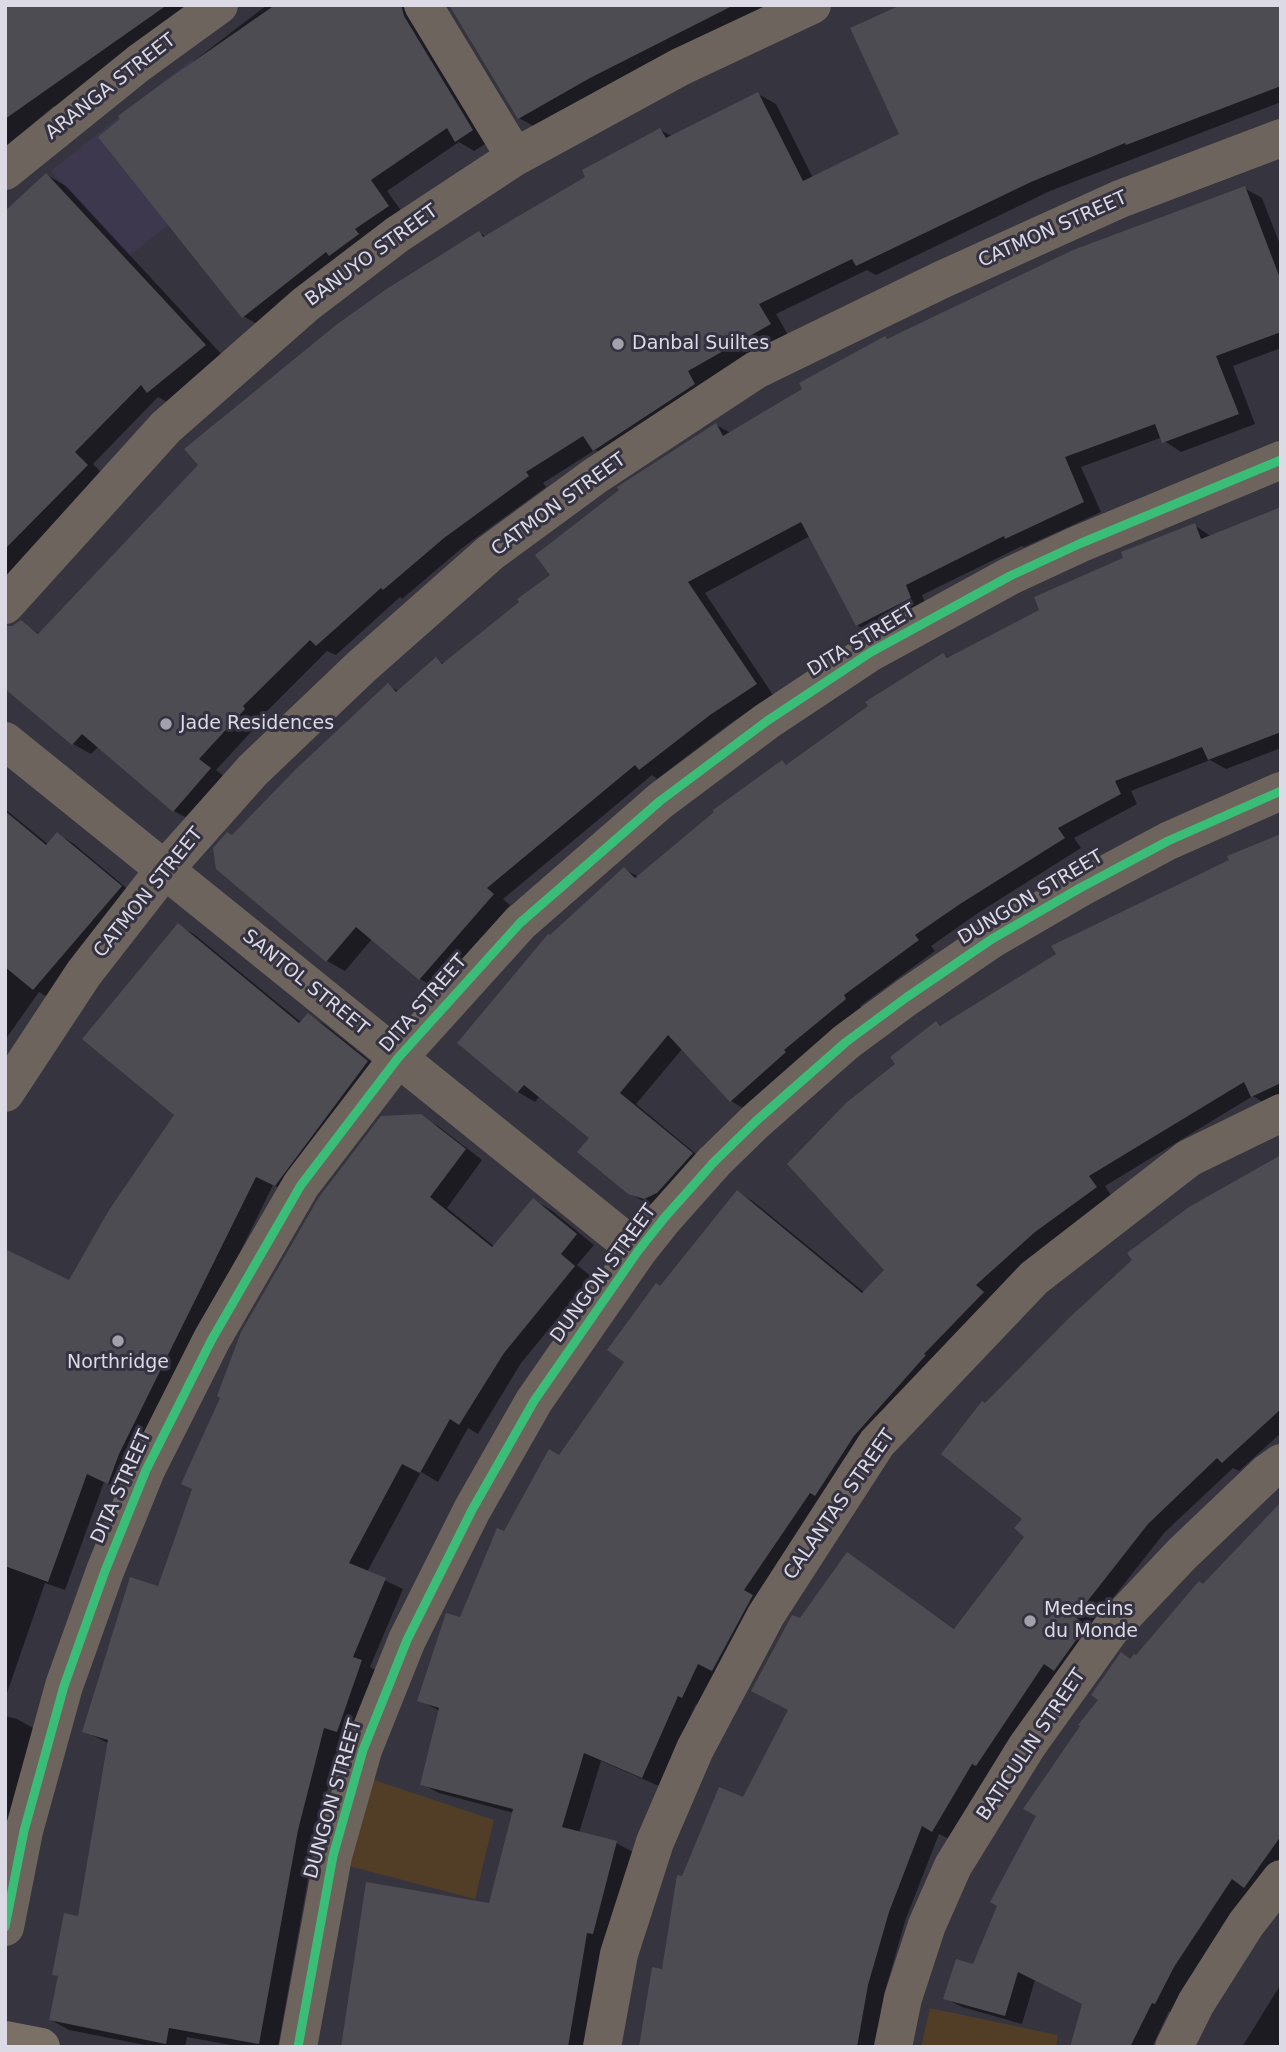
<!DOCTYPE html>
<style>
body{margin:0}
#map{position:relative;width:1286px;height:2052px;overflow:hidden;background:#36343e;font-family:"DejaVu Sans",sans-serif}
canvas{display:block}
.frame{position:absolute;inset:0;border:7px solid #dcdae4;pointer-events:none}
</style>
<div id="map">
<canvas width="1286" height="2052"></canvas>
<div class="frame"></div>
</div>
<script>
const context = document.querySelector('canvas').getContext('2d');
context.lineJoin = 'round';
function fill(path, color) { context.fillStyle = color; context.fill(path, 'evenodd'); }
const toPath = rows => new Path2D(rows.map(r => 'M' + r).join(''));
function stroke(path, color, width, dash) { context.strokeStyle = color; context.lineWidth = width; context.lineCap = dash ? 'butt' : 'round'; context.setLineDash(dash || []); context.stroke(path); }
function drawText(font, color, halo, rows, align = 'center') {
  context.font = font + ' "DejaVu Sans",sans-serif'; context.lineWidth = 6; context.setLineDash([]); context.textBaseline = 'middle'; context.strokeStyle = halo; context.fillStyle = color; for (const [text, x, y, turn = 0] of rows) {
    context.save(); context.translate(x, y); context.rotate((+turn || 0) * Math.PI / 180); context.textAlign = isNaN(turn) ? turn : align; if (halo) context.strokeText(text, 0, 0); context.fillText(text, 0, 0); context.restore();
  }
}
fill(toPath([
 [192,59,260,151,128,257,51,171]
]), '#3d384e');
fill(toPath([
 [371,1779,494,1820,475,1899,345,1865],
 [930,2008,1058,2035,1056,2047,921,2047]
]), '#523d27');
fill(toPath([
 [5,5,198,5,57,107,54,106,5,147],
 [267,5,421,5,490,141,474,151,459,142,387,191,405,216,261,326,243,316,121,117],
 [451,5,781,5,537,128,519,118],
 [1281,5,1281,102,1050,191,876,275,867,270,776,314,788,335,613,460,595,450,543,483,546,487,462,548,402,599,400,597,336,655,327,651,260,718,262,720,216,770,228,780,192,821,174,811,99,746,91,754,73,744,5,686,27,626,40,634,201,465,186,449,228,413,341,323,479,233,487,237,588,177,660,130,672,136,758,94,776,104,813,178],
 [47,175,66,186,224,357,167,402,158,397,93,464,106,477,5,589,5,213],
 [1244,188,1262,198,1281,247,1281,348,1233,366,1255,424,1181,452,1160,438,1081,467,1101,512,1024,547,1022,546,922,595,927,608,875,635,857,625,810,536,705,593,773,695,728,725,657,779,652,775,503,899,510,905,438,989,420,979,372,939,345,971,327,961,218,868,233,837,389,686,400,692,436,660,445,664,553,575,716,425,731,433,889,340],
 [1281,509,1281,748,1226,769,1210,760,1131,791,1137,804,1074,838,1081,848,978,913,931,946,935,951,860,1006,862,1009,748,1111,731,1101,683,1048,636,1104,708,1164,663,1207,647,1203,629,1193,591,1138,540,1096,535,1102,518,1092,459,1042,551,937,624,869,639,877,782,762,788,766,943,655,950,658,1042,610,1126,559,1194,525,1212,537],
 [5,809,49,845,58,834,74,844,137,897,51,999,39,992,5,1040],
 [1281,836,1281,1100,1269,1106,1253,1096,1105,1186,1112,1197,1052,1240,699,1706,696,1704,659,1786,601,1761,579,1833,616,1843,633,1852,586,2047,342,2047,490,1904,514,1813,439,1793,422,1784,440,1711,419,1700,504,1533,626,1362,661,1288,737,1192,754,1202,865,1293,887,1270,897,1064,936,1023,942,1026],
 [178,925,195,935,302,1023,308,1015,325,1025,384,1072,293,1194,273,1185,136,1464,126,1492,104,1482,65,1590,45,1583,5,1699,5,1251,70,1283,176,1115],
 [420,1116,438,1126,482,1160,447,1208,495,1247,534,1200,551,1210,594,1245,577,1265,592,1277,521,1363,478,1434,468,1428,438,1482,421,1472,367,1572,403,1589,370,1667,379,1672,355,1741,341,1736,315,1840,278,2047,242,2047,187,2037,185,2047,155,2047,69,2030,51,2020,59,1977,54,1974,79,1918,110,1744,84,1731,159,1588],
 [1281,1159,1281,1433,1239,1471,1233,1468,1165,1532,1090,1627,949,1839,939,1834,905,1921,884,1995,875,2047,645,2047,683,1878,744,1800,790,1710,800,1621,847,1554,956,1630,1027,1536,1024,1518,985,1405],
 [1281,1510,1281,1869,1172,2013,1169,2011,1152,2047,1072,2047,1084,2004,1035,1980,1022,2024,962,2007,945,1998,974,1966,1131,1660],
 [5,1716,17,1719,35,1729,5,1859],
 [1281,1984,1281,2047,1242,2047]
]), '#0007');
fill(toPath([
 [5,5,167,5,5,119],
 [275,5,401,5,404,16,473,130,455,142,447,128,371,180,389,206,355,229,359,234,329,256,326,252,242,318,98,137,120,119,118,116,164,82],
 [449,5,734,5,590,78,518,119],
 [901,5,1281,5,1281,86,1126,145,1125,143,1031,182,856,266,852,259,759,304,771,324,688,371,695,384,593,451,583,436,526,472,529,476,444,538,383,590,381,588,316,646,310,640,243,706,245,709,199,759,211,768,173,812,82,734,72,745,5,689,5,626,12,626,21,620,38,634,198,465,184,449,336,325,385,290,479,231,483,237,585,177,582,170,660,128,666,138,758,92,803,181,899,134,850,28],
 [46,173,206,345,147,393,141,385,75,452,88,465,5,549,5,211],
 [1245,186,1281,281,1281,332,1216,356,1239,414,1162,443,1155,424,1065,457,1084,502,1005,539,1004,536,906,585,911,598,856,626,801,522,688,582,757,684,710,715,639,770,635,765,487,888,494,894,419,980,356,927,326,962,216,869,213,848,227,832,232,835,296,769,388,683,396,692,436,657,442,664,519,602,517,599,550,575,535,555,619,490,617,487,716,423,723,436,802,389,799,383,885,336,887,339,1073,250],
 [1281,507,1281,732,1208,760,1202,747,1115,781,1121,794,1058,828,1065,838,960,904,915,935,919,940,844,995,846,999,784,1050,786,1052,730,1102,668,1035,620,1093,693,1153,657,1193,644,1199,628,1194,577,1152,589,1138,524,1085,517,1093,457,1043,548,934,550,935,624,867,635,878,714,812,713,810,782,760,786,765,868,706,865,702,943,653,947,658,1039,610,1034,597,1123,558,1121,552,1195,523,1201,539],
 [5,811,46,845,57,832,122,886,33,990,5,967],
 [1281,834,1281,1083,1251,1097,1244,1082,1089,1176,1097,1187,1035,1232,976,1285,984,1292,924,1354,926,1355,854,1436,815,1496,810,1493,744,1590,753,1595,712,1671,698,1664,682,1698,678,1696,642,1778,584,1753,562,1827,617,1841,593,1934,587,1933,568,2047,341,2047,366,1882,489,1903,513,1809,420,1785,439,1708,417,1701,446,1613,460,1617,497,1528,504,1531,549,1449,559,1455,624,1362,607,1350,656,1283,660,1286,737,1190,862,1293,884,1270,787,1164,846,1103,895,1064,890,1057,936,1021,940,1026,1056,954,1051,946,1229,860,1227,856],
 [178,923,299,1023,308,1013,368,1061,275,1186,256,1177,119,1454,108,1484,87,1474,48,1582,5,1566,5,1249,69,1280,109,1210,174,1115,82,1039],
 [421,1114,466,1149,430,1197,492,1247,533,1198,577,1234,561,1254,575,1266,504,1353,459,1425,450,1419,420,1473,402,1464,349,1563,386,1578,353,1657,362,1660,337,1732,324,1728,298,1830,259,2044,169,2028,166,2044,49,2020,58,1976,52,1975,64,1913,78,1916,108,1740,82,1732,130,1577,158,1586,192,1489,181,1484,220,1398,217,1396,241,1332,319,1197,381,1116],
 [1281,1155,1281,1409,1222,1463,1217,1458,1148,1524,1075,1617,1086,1626,1054,1671,1044,1664,976,1766,972,1764,932,1832,922,1826,889,1912,868,1985,857,2047,639,2047,652,1967,662,1969,677,1875,682,1876,719,1787,743,1797,788,1710,751,1691,792,1615,800,1618,847,1552,954,1629,1024,1537,1014,1528,1022,1519,941,1454,982,1401,985,1403,1070,1317,1132,1260,1127,1253,1189,1207],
 [1281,1502,1281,1836,1244,1888,1232,1879,1174,1967,1155,2004,1152,2003,1130,2047,1070,2047,1082,2004,1018,1972,1005,2016,943,1999,956,1959,973,1964,997,1906,990,1902,1036,1816,1023,1809,1080,1726,1078,1725,1098,1700,1091,1695,1121,1652,1130,1659,1134,1654,1136,1655,1199,1581,1203,1584]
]), '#4d4c53');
stroke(toPath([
 [423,5,515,157],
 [5,171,139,63,219,5],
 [5,605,166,427,306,304,398,234,515,157,680,67,812,5],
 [5,741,638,1251],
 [5,1093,84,973,165,869,253,770,361,667,490,553,595,476,756,370,941,280,1120,199,1281,138],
 [5,1927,24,1831,64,1686,105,1571,146,1470,212,1339,301,1185,398,1058,520,923,660,801,767,721,871,652,1010,576,1079,544,1281,460],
 [298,2047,333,1856,363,1750,407,1640,472,1510,534,1401,638,1251,665,1217,714,1162,755,1122,846,1042,907,997,992,939,1080,888,1168,841,1281,791],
 [602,2047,619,1954,655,1842,695,1749,766,1615,877,1443,1034,1278,1189,1158,1281,1113],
 [893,2047,903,1998,927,1925,953,1866,1027,1746,1110,1630,1182,1554,1267,1473,1281,1463],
 [1174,2047,1196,2003,1246,1924,1281,1879]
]), '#6d645d', 38);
stroke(toPath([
 [5,2040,41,2047]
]), '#7a7066', 38);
stroke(toPath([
 [5,1927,24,1831,64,1686,105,1571,146,1470,212,1339,301,1185,398,1058,520,923,660,801,767,721,871,652,1010,576,1079,544,1281,460],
 [298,2047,333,1856,363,1750,407,1640,472,1510,534,1401,638,1251,665,1217,714,1162,755,1122,846,1042,907,997,992,939,1080,888,1168,841,1281,791]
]), '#3abd76', 9);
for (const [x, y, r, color] of [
 [618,344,7,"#a2a0aa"],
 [166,724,7,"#a2a0aa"],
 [118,1341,7,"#a2a0aa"],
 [1030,1621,7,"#a2a0aa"]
]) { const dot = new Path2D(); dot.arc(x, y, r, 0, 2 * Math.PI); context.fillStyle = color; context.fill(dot); stroke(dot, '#343141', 2.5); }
drawText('19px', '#dcdae4', '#343141', [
 ["ARANGA STREET",111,87,-38],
 ["CATMON STREET",1053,230,-24],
 ["BANUYO STREET",372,256,-36],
 ["CATMON STREET",559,505,-36],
 ["DITA STREET",862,641,-31],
 ["CATMON STREET",149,893,-51],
 ["DUNGON STREET",1031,898,-31],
 ["SANTOL STREET",305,983,39],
 ["DITA STREET",424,1004,-49],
 ["DUNGON STREET",604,1274,-54],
 ["DITA STREET",122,1487,-66],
 ["CALANTAS STREET",840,1505,-55],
 ["BATICULIN STREET",1032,1745,-56],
 ["DUNGON STREET",334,1799,-74]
]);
drawText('19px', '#dcdae4', '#343141', [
 ["Danbal Suiltes",632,344],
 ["Jade Residences",180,724],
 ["Northridge",118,1363,"center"],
 ["Medecins",1044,1610],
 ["du Monde",1044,1632]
], 'left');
</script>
